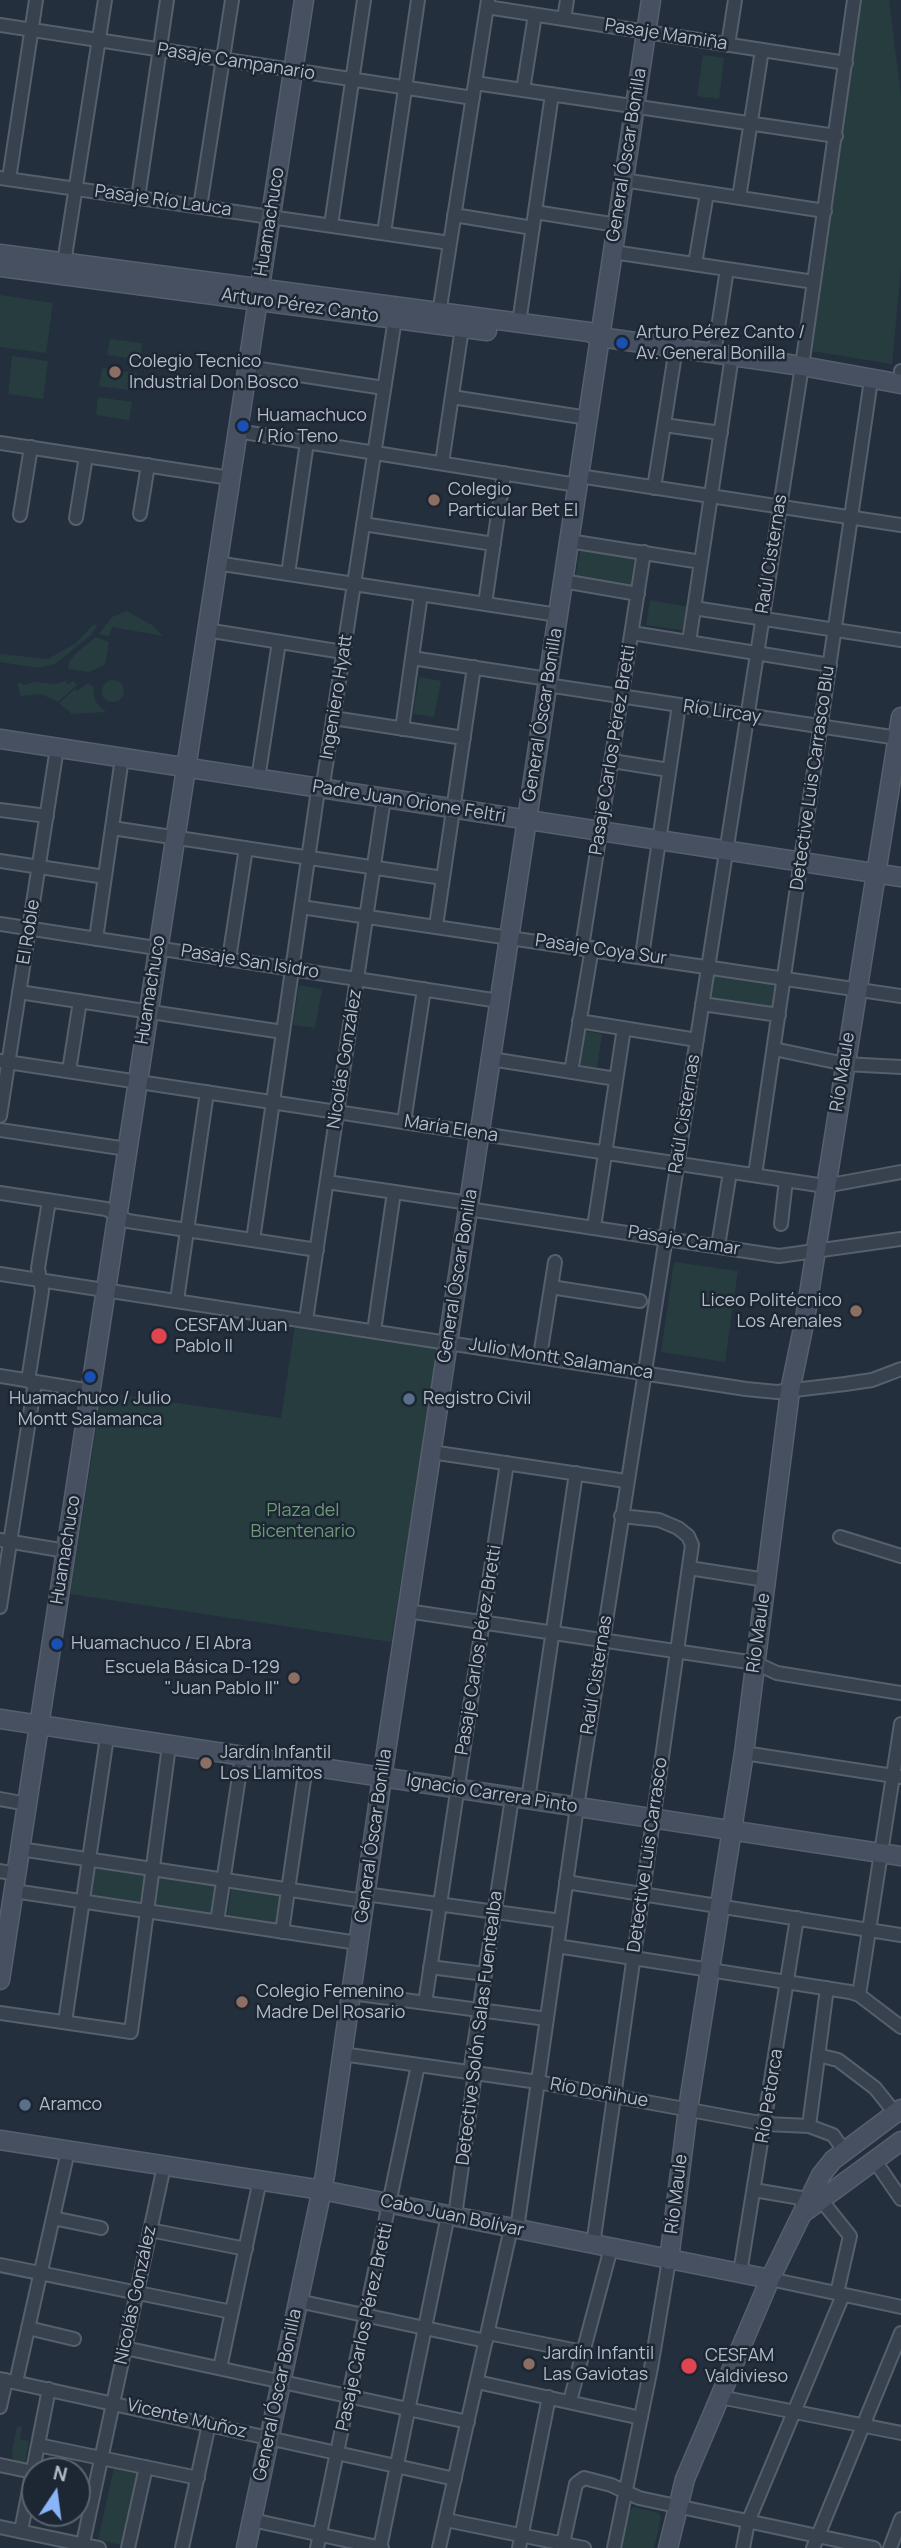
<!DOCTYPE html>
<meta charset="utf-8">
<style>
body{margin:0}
#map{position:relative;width:901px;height:2548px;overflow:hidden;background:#242f3e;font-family:Manrope,sans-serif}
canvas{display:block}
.north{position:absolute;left:21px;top:2457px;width:70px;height:70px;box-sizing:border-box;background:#1d2633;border:2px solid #59626f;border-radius:50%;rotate:13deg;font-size:19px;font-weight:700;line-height:28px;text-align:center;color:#b4bcc9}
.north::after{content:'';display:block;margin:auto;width:24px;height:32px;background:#8ab4f8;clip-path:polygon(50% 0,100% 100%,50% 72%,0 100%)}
</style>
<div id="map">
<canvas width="901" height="2548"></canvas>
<div class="north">N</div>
</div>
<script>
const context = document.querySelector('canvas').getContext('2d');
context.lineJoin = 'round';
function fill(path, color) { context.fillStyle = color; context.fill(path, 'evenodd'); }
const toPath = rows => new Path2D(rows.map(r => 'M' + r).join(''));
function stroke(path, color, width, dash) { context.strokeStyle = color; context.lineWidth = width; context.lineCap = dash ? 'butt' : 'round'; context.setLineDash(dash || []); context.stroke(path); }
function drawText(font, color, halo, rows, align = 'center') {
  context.font = font + ' Manrope,sans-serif'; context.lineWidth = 5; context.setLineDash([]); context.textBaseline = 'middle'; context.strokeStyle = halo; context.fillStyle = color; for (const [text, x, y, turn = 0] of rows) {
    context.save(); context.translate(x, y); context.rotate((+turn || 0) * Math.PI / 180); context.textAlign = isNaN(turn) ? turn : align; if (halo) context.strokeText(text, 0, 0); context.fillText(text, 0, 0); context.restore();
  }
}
fill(toPath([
 [860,0,889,0,901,96,901,268,892,364,811,351],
 [703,55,724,58,719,99,697,96],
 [0,295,53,303,46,353,0,347],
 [110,339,142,343,140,360,107,355],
 [12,356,48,361,43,399,8,394],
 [102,368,137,373,135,391,99,386],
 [98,397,132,402,129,420,96,415],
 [581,547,635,557,630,588,575,579],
 [650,600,690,607,686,631,646,625],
 [127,611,152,625,163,636,112,627,109,636,99,634,112,617],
 [94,624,97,626,91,635,55,664,38,668,0,662,0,654,48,659,76,643],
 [96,637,109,642,105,665,89,672,69,669,68,664,75,654],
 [419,677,441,681,434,717,413,714],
 '102 691a11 11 0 1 1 22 0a11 11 0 1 1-22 0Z',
 [65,681,68,684,74,681,77,685,58,702,41,694,21,696,17,684,20,682,24,685,34,682,56,684],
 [88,683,93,687,95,701,106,712,72,714,59,703,75,689,77,691],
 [714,971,777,981,773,1010,709,1000],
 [299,985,322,989,315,1028,293,1025],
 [584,1031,602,1034,597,1068,578,1065],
 [674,1262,738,1271,725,1362,661,1352],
 [295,1325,439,1347,391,1642,70,1594,102,1392,281,1418],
 [94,1865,146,1871,143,1903,88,1898],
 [158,1875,216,1882,213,1916,153,1907],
 [232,1885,284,1891,278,1926,227,1918],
 [17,2426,22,2427,20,2439,29,2441,25,2462,18,2465,13,2464,12,2452],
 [115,2463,144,2470,127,2546,98,2540],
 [633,2507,659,2513,661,2518,654,2548,621,2548,629,2512]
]), '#263c3f');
const street = toPath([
 [487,7,846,63],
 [564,19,567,0],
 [0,25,473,98],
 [728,45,735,0],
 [475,83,836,136],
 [523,90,535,15],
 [0,178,450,243],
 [9,179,36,0],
 [623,180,825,211],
 [138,198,167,0],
 [739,198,762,50],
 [200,207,232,0],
 [535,212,617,225],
 [454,215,533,228],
 [331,225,364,0],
 [384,233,418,0],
 [613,252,814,282],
 [64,263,105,0],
 [695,264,707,193],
 [438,320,488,0],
 [519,323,552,94],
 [714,354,727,269],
 [247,367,384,388],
 [901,372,901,371],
 [452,397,588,418],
 [664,425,721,433],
 [237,431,577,485],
 [0,443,230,478],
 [442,463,462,328],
 [579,476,901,525],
 [654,488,676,348],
 [140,514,148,465],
 [20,515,31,447],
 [76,518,86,456],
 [363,524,494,544],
 [569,541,701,562],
 [216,563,558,615],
 [288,574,307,442],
 [563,581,638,594],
 [485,604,504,473],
 [694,608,901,640],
 [206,630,343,652],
 [632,633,830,665],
 [689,642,732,356],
 [412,658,548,679],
 [547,685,898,738],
 [333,718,464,738],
 [402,729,421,594],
 [612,761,669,770],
 [258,779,279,642],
 [0,810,47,816],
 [112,828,443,878],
 [0,861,105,877],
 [301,907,901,996],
 [0,924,499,1001],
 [436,926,474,667],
 [96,939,122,758],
 [582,947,644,552],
 [642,956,679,705],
 [229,959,246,848],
 [19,992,283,1032],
 [702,1004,779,1015],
 [579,1021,697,1040],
 [774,1049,845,1064,901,1067],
 [491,1059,616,1079],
 [0,1061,825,1186,901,1172],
 [69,1071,80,1001],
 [571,1072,592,948],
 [0,1116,57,748],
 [404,1122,424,989],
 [0,1130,127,1149],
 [755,1175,871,380],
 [327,1182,469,1203],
 [0,1193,106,1209,128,1221,317,1250],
 [468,1209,779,1256,901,1239],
 [781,1224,786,1180],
 [594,1227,624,1028],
 [253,1240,317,797,324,778,395,319],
 [718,1246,730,1172],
 [0,1274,746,1389,777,1392,845,1384,872,1380,901,1369],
 [551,1287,640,1301],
 [177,1300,207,1092],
 [306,1320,384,798],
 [374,1331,394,1192],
 [540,1356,555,1262],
 [0,1376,91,1391],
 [28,1381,42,1291,38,1268,49,1201],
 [431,1452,626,1481],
 [840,1537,901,1556],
 [0,1540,66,1551],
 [689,1568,766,1580],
 [0,1607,35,1382],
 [407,1611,755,1663,777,1673,901,1693],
 [744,1753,901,1777],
 [0,1799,27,1804],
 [528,1800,576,1473],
 [20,1849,364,1901],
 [0,1871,16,1874],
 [566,1882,901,1935],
 [14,1891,358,1943],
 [365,1894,561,1921],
 [217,1922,242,1757],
 [282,1932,306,1766],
 [557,1946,850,1992,859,1995,901,2027],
 [430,1967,485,1974],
 [351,1993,547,2019],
 [859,1995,901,1724],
 [425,2003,507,1463],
 [0,2013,131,2032,169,1746],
 [65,2022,107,1737],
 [342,2054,538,2082,766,2124,809,2126,833,2135,845,2152],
 [818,2055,838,2060,875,2088,895,2113],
 [809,2126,827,1988],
 [875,2161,901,2199],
 [754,2190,801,2198,803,2212],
 [822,2201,850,2236,837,2293],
 [455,2216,474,2080,471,2066,512,1798],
 [53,2218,101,2228],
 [517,2229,577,1807,802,366,854,0],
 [150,2230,246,2249],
 [593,2245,692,1545,688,1536,678,1528,659,1520,621,1516],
 [0,2265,232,2312],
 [740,2273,797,1918],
 [770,2279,901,2307],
 [298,2301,486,2341],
 [28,2328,74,2339],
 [488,2333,583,2352],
 [125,2348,468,2422],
 [220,2368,260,2180],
 [0,2379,455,2479],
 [16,2382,68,2151],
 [477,2382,641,2418],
 [720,2397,901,2433],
 [570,2401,611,2248],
 [0,2407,6,2380],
 [38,2445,198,2478],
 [0,2465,33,2472],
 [252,2520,382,2548],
 [446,2520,584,2548],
 [0,2527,99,2548],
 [21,2531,49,2389],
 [82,2548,164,2166],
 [128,2548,146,2467],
 [182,2548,209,2424],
 [317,2548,418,2065],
 [380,2548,448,2215],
 [439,2548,511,2228],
 [519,2548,549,2397],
 [562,2548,576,2484,584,2478,611,2485,639,2498,874,2548],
 [614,2548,651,2368,669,2260],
 [743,2548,748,2522,843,2295],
 [813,2548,901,2333],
 [890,2548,901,2519]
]);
const secondary = toPath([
 [0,254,589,332,600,337,802,366,901,384],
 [0,267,487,331],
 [0,739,901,877],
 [0,1719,901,1856],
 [0,1980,304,0],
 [0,2140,322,2190,770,2279],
 [803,2213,901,2141],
 [669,2260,688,2109,744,1753,790,1391,805,1319,901,717],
 [246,2548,325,2175,382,1778,651,0],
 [668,2548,685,2479,770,2279,821,2175,833,2160,901,2109]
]);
stroke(street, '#565f6c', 16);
stroke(secondary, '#565f6c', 21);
stroke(street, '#38414e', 12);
stroke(secondary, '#465061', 18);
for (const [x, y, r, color] of [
 [622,343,7,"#1a4fb4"],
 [115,372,7,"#8d6e63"],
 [243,426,7,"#1a4fb4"],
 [434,500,7,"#8d6e63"],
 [856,1311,7,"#8d6e63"],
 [159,1336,9,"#e0444e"],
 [90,1377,7,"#1a4fb4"],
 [409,1399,7,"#5c6f8a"],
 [57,1644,7,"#1a4fb4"],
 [294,1678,7,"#8d6e63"],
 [206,1763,7,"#8d6e63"],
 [242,2002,7,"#8d6e63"],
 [25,2105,7,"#5c6f8a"],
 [529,2364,7,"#8d6e63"],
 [689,2366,9,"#e0444e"]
]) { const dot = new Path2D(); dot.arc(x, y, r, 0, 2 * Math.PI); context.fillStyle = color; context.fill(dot); stroke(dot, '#1d2633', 2.5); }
drawText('18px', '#b4bcc9', '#1d2633', [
 ["Pasaje Mamiña",666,35,9],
 ["Pasaje Campanario",236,62,9],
 ["General Óscar Bonilla",627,155,-81],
 ["Pasaje Río Lauca",163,201,8],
 ["Huamachuco",270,222,-81],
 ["Arturo Pérez Canto",300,306,8],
 ["Raúl Cisternas",772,554,-81],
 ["Ingeniero Hyatt",337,697,-81],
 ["Río Lircay",722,712,8],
 ["General Óscar Bonilla",543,715,-81],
 ["Pasaje Carlos Pérez Bretti",613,750,-81],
 ["Detective Luis Carrasco Blu",813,778,-82],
 ["Padre Juan Orione Feltri",409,802,9],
 ["El Roble",29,932,-81],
 ["Pasaje Coya Sur",601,950,8],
 ["Pasaje San Isidro",250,962,9],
 ["Huamachuco",151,990,-81],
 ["Nicolás González",345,1059,-81],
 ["Río Maule",843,1072,-81],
 ["Raúl Cisternas",685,1114,-81],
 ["María Elena",451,1129,9],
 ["Pasaje Camar",684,1241,9],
 ["General Óscar Bonilla",458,1276,-81],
 ["Julio Montt Salamanca",561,1359,9],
 ["Huamachuco",66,1550,-81],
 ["Río Maule",759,1633,-82],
 ["Pasaje Carlos Pérez Bretti",479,1650,-81],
 ["Raúl Cisternas",597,1675,-81],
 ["Ignacio Carrera Pinto",492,1794,9],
 ["General Óscar Bonilla",374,1836,-82],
 ["Detective Luis Carrasco",648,1855,-82],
 ["Detective Solón Salas Fuentealba",480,2028,-83],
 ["Río Doñihue",599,2093,10],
 ["Río Petorca",770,2096,-81],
 ["Río Maule",677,2194,-83],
 ["Cabo Juan Bolívar",452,2216,12],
 ["Nicolás González",136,2295,-78],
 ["Pasaje Carlos Pérez Bretti",365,2327,-78],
 ["General Óscar Bonilla",278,2395,-78],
 ["Vicente Muñoz",187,2419,13]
]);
drawText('18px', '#b4bcc9', '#1d2633', [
 ["Arturo Pérez Canto /",636,333],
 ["Av. General Bonilla",636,354],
 ["Colegio Tecnico",129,362],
 ["Industrial Don Bosco",129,383],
 ["Huamachuco",257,416],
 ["/ Río Teno",257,437],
 ["Colegio",448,490],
 ["Particular Bet El",448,511],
 ["Liceo Politécnico",842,1301,"right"],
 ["Los Arenales",842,1322,"right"],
 ["CESFAM Juan",175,1326],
 ["Pablo II",175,1347],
 ["Huamachuco / Julio",90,1399,"center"],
 ["Montt Salamanca",90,1420,"center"],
 ["Registro Civil",423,1399],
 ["Huamachuco / El Abra",71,1644],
 ["Escuela Básica D-129",280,1668,"right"],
 ["\"Juan Pablo II\"",280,1689,"right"],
 ["Jardín Infantil",220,1753],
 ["Los Llamitos",220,1774],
 ["Colegio Femenino",256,1992],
 ["Madre Del Rosario",256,2013],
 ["Aramco",39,2105],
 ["Jardín Infantil",543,2354],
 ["Las Gaviotas",543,2375],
 ["CESFAM",705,2356],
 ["Valdivieso",705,2377]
], 'left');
drawText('18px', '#6b9a76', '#1d2633', [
 ["Plaza del",303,1511],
 ["Bicentenario",303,1532]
]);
</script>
